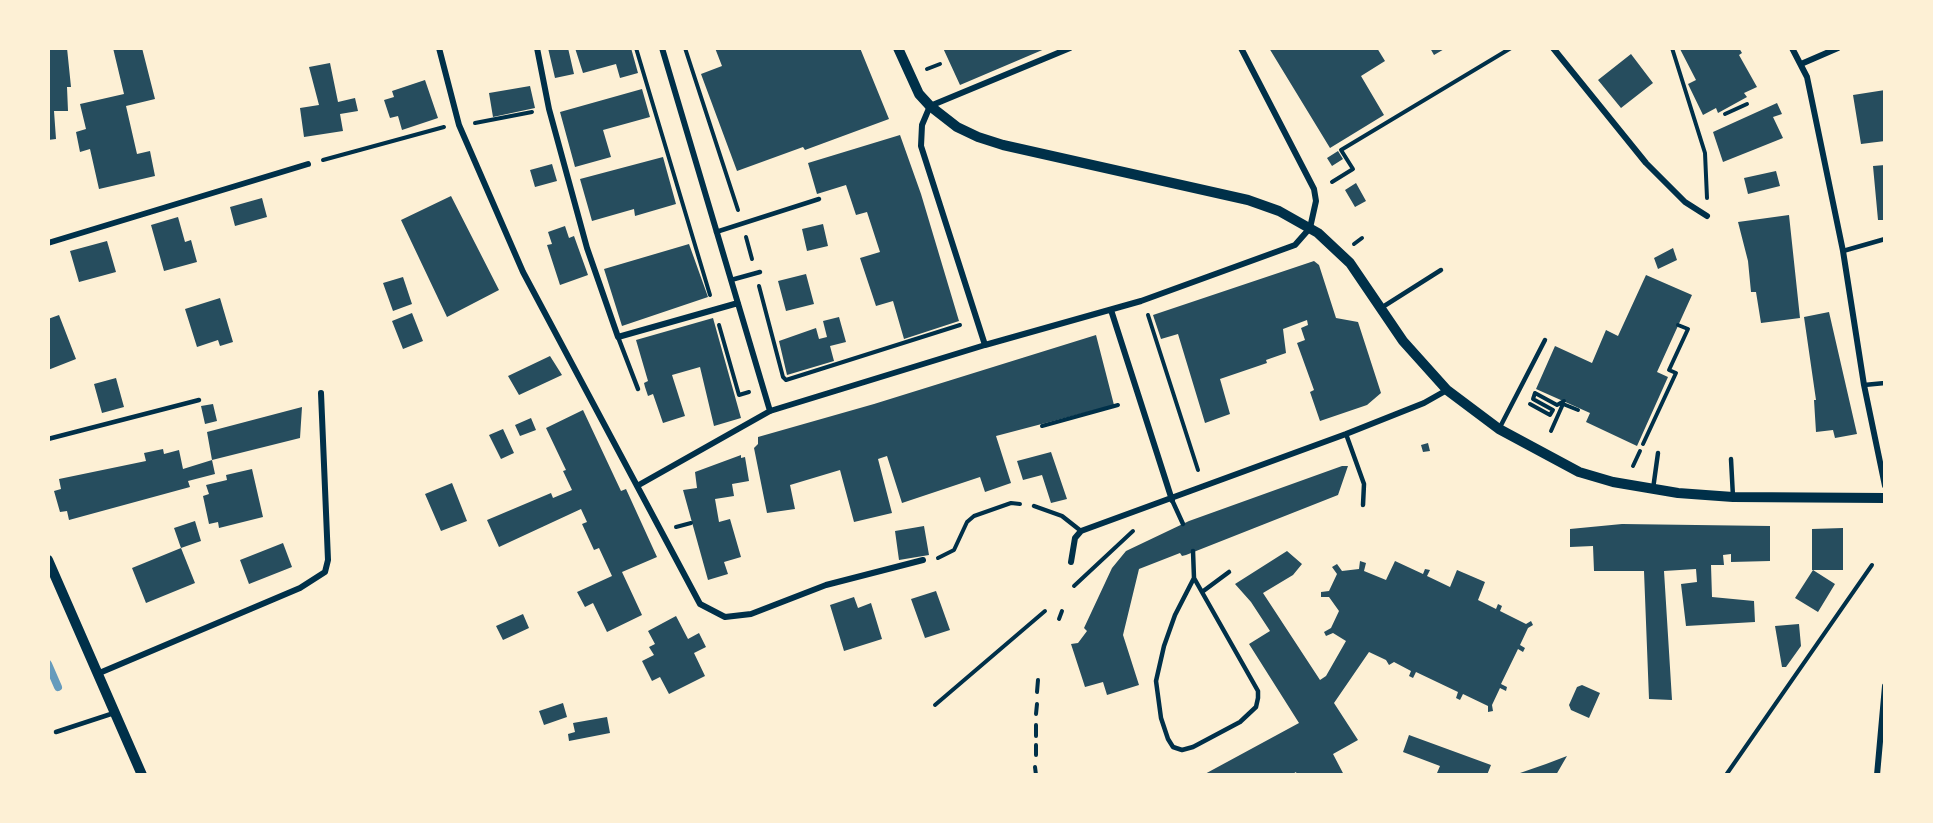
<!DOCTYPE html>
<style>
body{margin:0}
#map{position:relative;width:1933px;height:823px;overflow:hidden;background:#fdf0d5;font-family:"Alegreya Sans",sans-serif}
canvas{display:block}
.frame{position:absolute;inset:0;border:50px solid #fdf0d5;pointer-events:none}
</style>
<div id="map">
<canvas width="1933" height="823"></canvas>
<div class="frame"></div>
</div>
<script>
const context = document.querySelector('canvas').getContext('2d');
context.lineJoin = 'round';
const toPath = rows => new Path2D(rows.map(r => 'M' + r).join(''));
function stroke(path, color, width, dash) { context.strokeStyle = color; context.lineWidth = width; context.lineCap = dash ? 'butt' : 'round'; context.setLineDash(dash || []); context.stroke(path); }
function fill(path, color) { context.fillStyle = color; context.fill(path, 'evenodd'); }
stroke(toPath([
 [48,664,58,687]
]), '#669bbc', 8);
fill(toPath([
 [48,48,67,48,71,87,67,87,68,111,54,111,56,139,48,140],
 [113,48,142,48,155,99,126,106,137,154,150,151,155,176,99,189,90,149,80,152,76,132,86,129,80,104,124,94],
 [548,48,568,48,574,74,555,78],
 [575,48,631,48,638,73,620,78,616,64,583,73],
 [715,48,860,48,889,119,805,150,803,147,737,171,701,74,722,66],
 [943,48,1047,48,960,85],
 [1269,48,1377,48,1385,61,1361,76,1384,115,1330,148],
 [1430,48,1446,48,1434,55],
 [1739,48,1742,53,1739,55,1757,87,1744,93,1747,97,1718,113,1716,108,1703,115,1688,84,1696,80,1680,49],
 [1631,54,1653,83,1621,108,1598,80],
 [330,63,338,102,355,98,358,111,340,114,343,131,304,137,300,108,319,105,309,67],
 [425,80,438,118,402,130,398,116,390,118,384,100,394,97,392,91],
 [530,86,535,108,493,117,489,93],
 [642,89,650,117,603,130,611,157,575,167,560,112],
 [1885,90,1885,141,1861,144,1853,95],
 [1777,103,1782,114,1773,117,1783,138,1723,162,1713,132],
 [900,135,921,194,959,321,904,339,893,301,876,306,860,258,880,252,867,212,856,215,846,185,817,194,808,163],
 [1338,151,1343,159,1332,166,1327,158],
 [663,157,676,204,635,216,634,209,592,221,580,179],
 [552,164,557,181,535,187,530,170],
 [1885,165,1885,220,1878,220,1873,166],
 [1776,171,1780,186,1748,194,1744,178],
 [1356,183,1366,201,1355,207,1345,190],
 [451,196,499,290,447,317,401,220],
 [262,198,267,217,235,226,230,207],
 [1789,215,1800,318,1761,323,1756,292,1751,292,1748,261,1738,222],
 [178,217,185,242,191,240,197,262,164,271,151,225],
 [823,224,828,246,807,251,802,229],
 [565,226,569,238,574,236,588,275,560,285,547,245,552,244,548,232],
 [107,241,116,272,79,282,70,251],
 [689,244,708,297,622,326,604,269],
 [1673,248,1677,260,1658,269,1654,258],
 [1314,261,1319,265,1336,318,1358,322,1381,393,1367,405,1320,421,1310,392,1314,390,1297,343,1305,340,1301,328,1308,325,1307,320,1283,329,1286,353,1266,360,1267,363,1220,379,1230,414,1205,423,1178,334,1161,339,1153,315],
 [806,274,814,304,786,311,778,281],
 [1646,275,1692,295,1657,372,1668,377,1637,446,1586,422,1590,413,1536,389,1555,346,1592,363,1606,330,1618,336],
 [403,277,412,304,393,311,383,283],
 [220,298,233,342,220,346,218,340,197,347,185,309],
 [1829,312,1857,434,1835,438,1833,430,1816,432,1814,400,1816,400,1804,317],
 [412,313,423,341,403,349,392,321],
 [59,315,76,359,48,370,48,319],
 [839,317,846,342,830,346,834,361,787,375,779,341,816,328,819,339,827,337,823,321],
 [713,318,741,418,714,426,700,367,672,375,685,416,663,423,653,394,648,396,645,387,644,383,648,381,636,340],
 [1096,335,1114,405,996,436,1011,483,985,492,980,477,902,503,887,456,878,459,892,513,854,522,840,470,790,485,795,509,767,513,754,448,758,444,758,437,874,404],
 [550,356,562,375,519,395,508,376],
 [116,378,124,407,102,413,94,384],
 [213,404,217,421,205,424,201,406],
 [302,407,300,438,212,460,207,432],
 [583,410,621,491,626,489,657,557,622,572,642,615,607,632,593,603,585,607,577,592,612,576,599,548,594,550,582,524,587,522,581,509,499,547,487,520,551,493,553,498,572,490,563,471,566,470,546,428],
 [531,418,536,430,520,436,515,425],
 [503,429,514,453,501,459,489,435],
 [1428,443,1430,451,1423,452,1421,445],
 [163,449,164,454,179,450,183,469,212,460,215,474,188,481,190,487,69,520,67,511,60,512,54,491,61,489,59,479,146,461,144,453],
 [1051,452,1067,499,1051,503,1042,475,1023,480,1017,461],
 [741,455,741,458,745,457,749,481,732,484,734,496,715,499,719,522,730,519,741,557,724,562,728,574,708,580,683,490,697,488,695,472],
 [1342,466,1348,466,1338,495,1186,555,1182,556,1180,553,1139,569,1123,635,1139,685,1107,695,1103,682,1085,687,1071,644,1078,643,1087,631,1084,628,1112,568,1126,551,1189,521],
 [252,469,263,517,219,528,218,522,209,524,203,496,209,494,206,485,227,480,226,475],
 [452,483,467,521,441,531,425,494],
 [195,521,201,541,181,548,174,528],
 [1622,524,1770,526,1770,561,1731,562,1731,554,1723,555,1724,565,1711,565,1712,597,1754,601,1755,622,1686,626,1681,584,1697,582,1696,569,1664,571,1672,700,1649,699,1644,571,1594,571,1593,546,1570,547,1570,529],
 [924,526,929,555,899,560,895,531],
 [1843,528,1843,570,1812,570,1812,529],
 [283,543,292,567,249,584,240,560],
 [181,548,195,583,146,603,132,568],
 [1287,551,1302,564,1293,575,1263,593,1320,680,1326,676,1346,641,1333,633,1326,636,1324,632,1331,628,1339,611,1329,597,1321,597,1321,592,1329,591,1337,574,1332,567,1337,564,1342,571,1359,569,1360,561,1366,563,1364,571,1386,580,1395,561,1423,574,1425,569,1430,570,1427,576,1450,587,1457,570,1485,582,1478,600,1496,609,1498,604,1502,606,1500,611,1526,624,1531,621,1533,625,1528,628,1520,645,1525,648,1523,652,1518,649,1501,684,1507,687,1506,691,1500,688,1492,705,1493,711,1488,712,1488,706,1463,694,1460,700,1456,698,1458,692,1416,672,1413,678,1409,676,1411,671,1394,662,1389,665,1386,660,1369,652,1334,703,1358,740,1333,754,1344,775,1297,775,1296,772,1291,775,1203,775,1299,723,1249,644,1270,631,1251,602,1235,584],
 [1813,570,1835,584,1818,612,1795,598],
 [936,591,950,630,925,638,911,599],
 [854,597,858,608,871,603,882,639,844,651,830,605],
 [523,614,529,628,503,640,496,626],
 [676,616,688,639,699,633,706,647,694,653,705,676,669,694,660,677,652,681,642,661,654,655,649,647,655,644,648,631],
 [1799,624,1801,646,1786,667,1782,667,1775,626],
 [1582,685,1600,693,1589,718,1571,710,1569,705,1577,687],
 [563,703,567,717,544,725,539,711],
 [607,717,610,733,569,741,568,734,575,732,573,723],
 [1409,735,1491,765,1487,775,1437,773,1440,766,1403,752],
 [1567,756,1556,775,1520,773,1546,764]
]), '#264d5e');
stroke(toPath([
 [636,48,710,295],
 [685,48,738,210],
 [1672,48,1705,153,1707,198],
 [927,69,940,64],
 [1725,114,1747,104],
 [475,123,532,112],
 [323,160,444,127],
 [1332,182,1353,169,1341,150,1511,48],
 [746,237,752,259],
 [1354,244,1362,238],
 [759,286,783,377,786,380,960,325],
 [1148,315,1198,470],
 [719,325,739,395,749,392],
 [1530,404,1550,415,1553,410,1533,399,1535,393,1557,405,1564,401],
 [1042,426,1118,405],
 [1551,431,1563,404,1578,410],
 [1643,444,1676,373,1669,370,1688,329,1678,325],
 [1633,466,1640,451],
 [676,527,691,523],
 [938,558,954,550,967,522,974,516,1011,503,1020,504],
 [1074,586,1133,531],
 [1059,619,1062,611],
 [1037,692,1038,680],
 [935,705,1045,611],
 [1036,714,1037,704],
 [1036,736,1036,725],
 [1036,745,1036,755],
 [1035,767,1036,775],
 [1726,775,1872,565]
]), '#003049', 4);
stroke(toPath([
 [716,232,819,199],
 [1843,251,1885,239],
 [731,280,760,272],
 [1381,308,1441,270],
 [618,337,638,389],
 [1864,385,1885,383],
 [1499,429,1545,340],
 [1346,434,1364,484,1363,505],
 [48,439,199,400],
 [1731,459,1733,497],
 [1653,489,1658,453],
 [1172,500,1183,524],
 [1034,506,1062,516,1081,531],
 [1193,551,1194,578,1175,615,1164,646,1156,681,1161,718,1168,739,1173,747,1182,750,1193,747,1240,722,1256,707,1258,698,1258,691,1194,578],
 [1202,592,1229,572],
 [56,732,114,713]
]), '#003049', 4.5);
stroke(toPath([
 [439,48,459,125,523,272,700,604,725,617,751,614,826,585,923,560],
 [537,48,549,109,587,248,618,337,738,303],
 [662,48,770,411],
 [1553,48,1646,163,1685,202,1707,216],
 [1792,48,1807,77,1843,251,1864,385,1885,486],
 [1801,64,1838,48],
 [48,243,308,164],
 [1111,310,1172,500],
 [985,345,921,146,922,125,930,106,1070,48],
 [637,486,770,411,985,345,1141,301,1295,245,1310,228,1316,201,1314,189,1241,48],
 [1071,562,1075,538,1081,531,1346,434,1424,403,1447,390],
 [97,674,300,588,325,572,328,560,321,393],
 [1877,775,1885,686]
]), '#003049', 6);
stroke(toPath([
 [898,48,919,94,930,106,957,127,978,137,1003,145,1248,200,1279,211,1318,233,1350,263,1403,341,1447,390,1499,429,1579,472,1613,482,1678,493,1733,497,1885,498],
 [48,560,142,775]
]), '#003049', 10);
</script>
